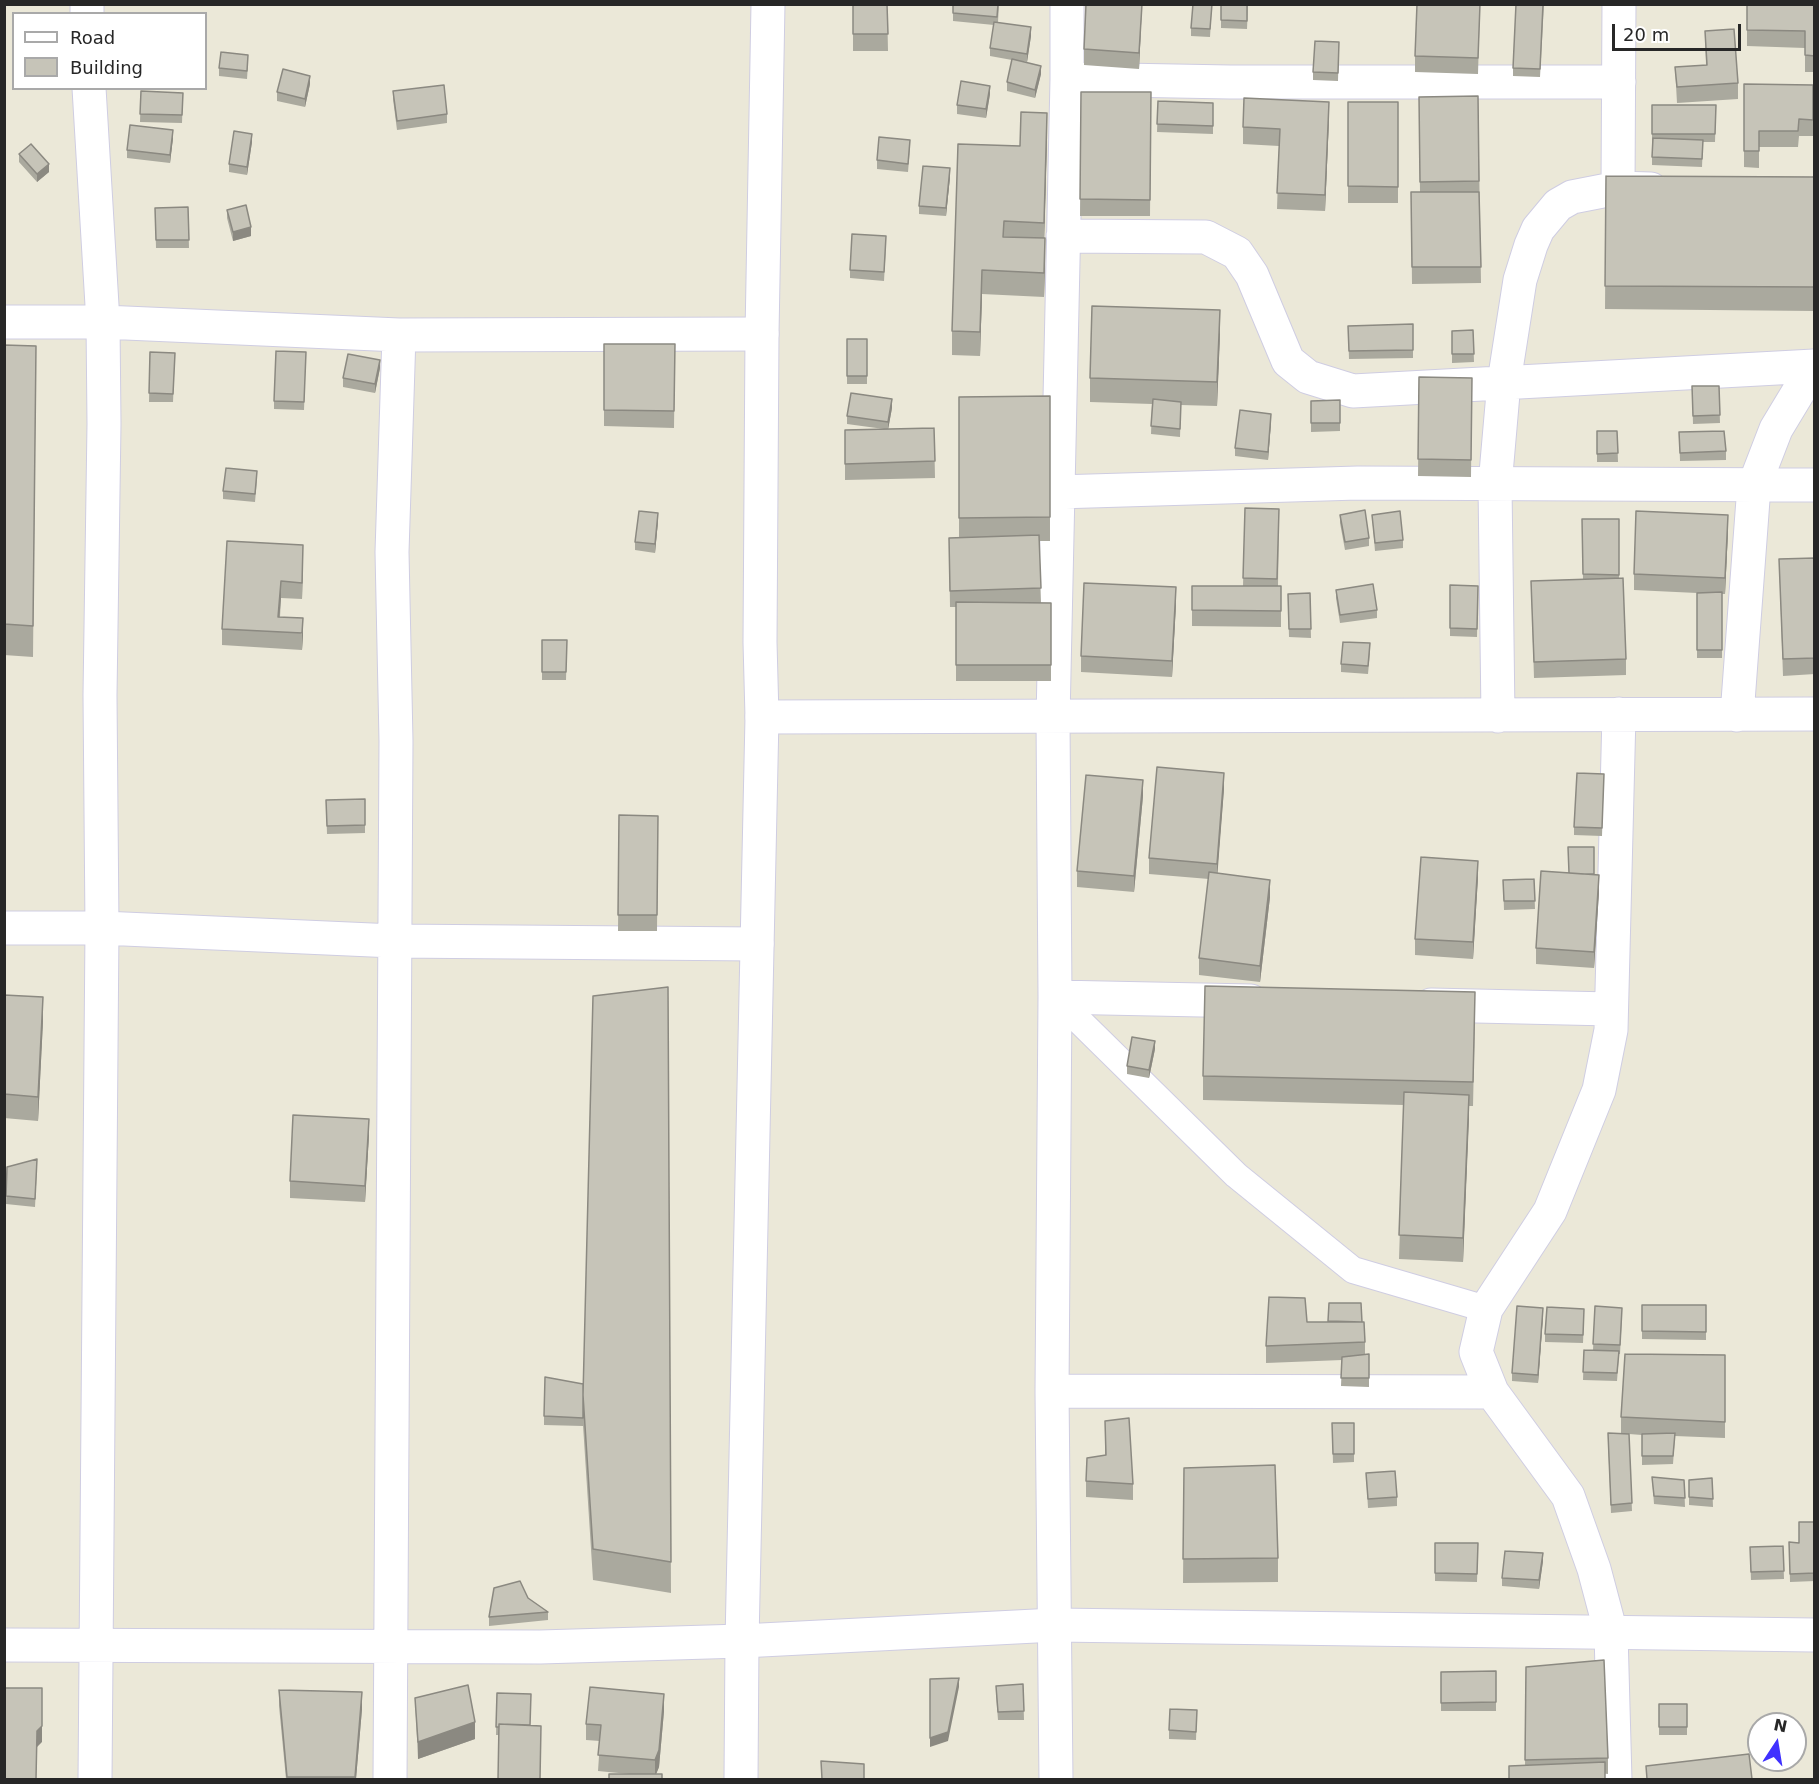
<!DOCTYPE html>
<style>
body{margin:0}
#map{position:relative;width:1819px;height:1784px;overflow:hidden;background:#ebe8d8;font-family:"DejaVu Sans",sans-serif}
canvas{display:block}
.frame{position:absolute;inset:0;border:6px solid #272727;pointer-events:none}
.legend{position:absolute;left:12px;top:12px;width:195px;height:78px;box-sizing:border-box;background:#fff;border:2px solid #a9a9a9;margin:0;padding:8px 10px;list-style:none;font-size:18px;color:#272727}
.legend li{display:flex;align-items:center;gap:12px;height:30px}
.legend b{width:30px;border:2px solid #a9a9a9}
.north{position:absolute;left:1747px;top:1712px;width:60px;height:60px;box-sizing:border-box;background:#fff;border:2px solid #a9a9a9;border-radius:50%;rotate:12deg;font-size:16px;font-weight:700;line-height:24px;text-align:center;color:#272727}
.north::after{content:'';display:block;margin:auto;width:21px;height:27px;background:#4031ff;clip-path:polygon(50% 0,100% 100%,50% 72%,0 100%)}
.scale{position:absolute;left:1612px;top:24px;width:129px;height:27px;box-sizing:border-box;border:3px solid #272727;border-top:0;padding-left:8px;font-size:18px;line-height:21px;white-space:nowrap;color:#272727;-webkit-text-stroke:4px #fff;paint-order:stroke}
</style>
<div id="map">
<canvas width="1819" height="1784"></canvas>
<div class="frame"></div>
<ul class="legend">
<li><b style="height:8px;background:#fff"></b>Road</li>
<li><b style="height:16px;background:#c6c4b8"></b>Building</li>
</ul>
<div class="north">N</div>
<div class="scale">20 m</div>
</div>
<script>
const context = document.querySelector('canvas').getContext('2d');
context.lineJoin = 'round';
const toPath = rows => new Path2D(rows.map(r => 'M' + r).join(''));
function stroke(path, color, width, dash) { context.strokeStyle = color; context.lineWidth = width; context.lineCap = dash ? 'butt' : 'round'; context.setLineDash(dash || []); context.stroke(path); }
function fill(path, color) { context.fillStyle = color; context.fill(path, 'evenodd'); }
const lane = toPath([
 [1055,997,1236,1175,1353,1270,1486,1309]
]);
const street = toPath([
 [87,4,87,14],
 [1067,79,1230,82,1619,82],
 [89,88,103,322,104,424,100,695,102,928,95,1780],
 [1618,188,1619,4],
 [1063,236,1206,237,1237,253,1252,275,1288,361,1308,377,1353,391,1814,366],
 [4,322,103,322,399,335,762,334],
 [1057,492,1358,483,1814,485],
 [1737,715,1754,486,1776,429,1814,366],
 [1498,716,1495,485,1504,382,1520,280,1531,245,1538,229,1558,205,1572,197,1618,188,1651,189],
 [762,717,1814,714],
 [4,928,102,928,394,941,757,944],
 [1055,997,1251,1001],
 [1431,1005,1611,1009],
 [1052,1391,1492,1392],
 [4,1645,540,1647,742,1641],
 [390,1780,396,741,392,552,399,335],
 [1056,1780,1052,1391,1055,997,1053,718,1067,79,1067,4],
 [1615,1780,1611,1633,1594,1569,1568,1496,1492,1392,1476,1352,1486,1309,1550,1211,1599,1090,1611,1030,1619,714]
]);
const secondary = toPath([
 [742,1641,1055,1625,1814,1635],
 [741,1780,742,1641,762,717,760,642,762,334,768,4]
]);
stroke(lane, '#cfcde2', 28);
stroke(street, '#cfcde2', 35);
stroke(secondary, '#cfcde2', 35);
stroke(lane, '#fff', 26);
stroke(street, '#fff', 33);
stroke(secondary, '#fff', 33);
fill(toPath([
 [853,4,887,4,888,51,853,51],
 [953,4,999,4,998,22,1031,36,1027,62,1022,61,1041,74,1035,98,1007,91,1007,82,1012,60,990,56,990,48,994,25,953,21],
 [1086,4,1142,4,1139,69,1084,65,1084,49],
 [1212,4,1210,37,1191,36,1191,28],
 [1221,4,1248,4,1247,29,1221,28],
 [1480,4,1478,74,1415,72,1415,56],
 [1544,4,1540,77,1513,76,1513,68],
 [1747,4,1815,4,1815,72,1805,72,1805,48,1747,46],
 [1705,31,1738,83,1738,99,1677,103,1675,67,1706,65],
 [1339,42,1338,81,1313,80,1313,72],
 [248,63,247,79,219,76,219,68],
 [310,84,305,107,277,101,277,92],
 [1744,84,1813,85,1813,136,1799,136,1798,147,1759,147,1759,168,1744,167],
 [141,91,183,93,182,123,140,122],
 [393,91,447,114,447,123,397,130,393,99],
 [1081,92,1151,92,1150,216,1080,216],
 [990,94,986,118,957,114,957,105],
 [1478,96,1481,283,1412,284,1411,192,1420,192,1419,97],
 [1158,101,1213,103,1213,134,1157,132],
 [1348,102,1398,102,1398,203,1348,203],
 [1652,105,1716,105,1715,142,1703,142,1702,167,1652,165],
 [1329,118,1325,211,1277,209,1279,146,1243,144,1243,127],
 [1047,136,1044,238,1045,262,1044,297,982,294,980,356,952,355,952,331,1020,146],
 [173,138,170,163,127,158,127,150],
 [252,142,247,175,229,172,229,164],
 [910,148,908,172,877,169,877,160],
 [19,154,49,172,37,182,19,162],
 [1606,176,1815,177,1815,311,1605,309],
 [950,177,946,216,919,214,919,206],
 [188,207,189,248,156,248,155,208],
 [227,210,251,236,233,241,227,218],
 [886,245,884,281,850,278,850,270],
 [1413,324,1413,358,1349,359,1348,326],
 [1473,330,1474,362,1452,363,1452,331],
 [1220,334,1217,406,1181,405,1180,437,1151,434,1152,404,1090,402,1090,378],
 [847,339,867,339,867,384,847,384],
 [604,344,675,344,674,428,604,426],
 [4,345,36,346,33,657,4,655],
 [150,352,175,353,173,402,149,402],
 [306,352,304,410,274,409,274,401],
 [380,368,375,393,343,387,343,378],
 [1419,377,1472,378,1471,477,1418,476],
 [1692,386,1719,386,1720,423,1693,424],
 [1050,396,1050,541,1039,541,1041,603,1051,603,1051,681,956,681,956,607,950,607,949,538,959,538,959,397],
 [1340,400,1340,431,1311,432,1311,401],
 [892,408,888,429,934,428,935,478,845,480,845,430,884,429,847,424,847,416],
 [1271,422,1268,460,1235,456,1235,448],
 [1597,431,1617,431,1618,462,1597,462],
 [1679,432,1726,451,1726,460,1680,461],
 [257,479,255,502,223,499,223,491],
 [1245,508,1279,509,1278,586,1281,586,1281,627,1192,626,1192,586,1243,586],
 [1340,515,1369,538,1369,546,1345,550,1340,523],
 [1372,515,1403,540,1403,548,1375,551],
 [1582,519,1619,519,1619,578,1626,659,1626,675,1534,678,1531,581,1583,579],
 [658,521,655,553,635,550,635,542],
 [1728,531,1725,594,1722,594,1722,658,1697,658,1697,593,1634,590,1634,574],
 [1815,558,1815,674,1783,676,1779,559],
 [303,561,302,599,281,598,280,617,303,635,302,650,222,645,222,629],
 [1450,585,1478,586,1477,637,1450,636],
 [1336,590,1377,610,1377,618,1340,623,1336,598],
 [1310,593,1311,638,1289,637,1288,594],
 [1176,604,1172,677,1081,672,1081,656],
 [542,640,567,640,566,680,542,680],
 [1370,652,1368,674,1341,672,1341,664],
 [1604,774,1602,836,1574,835,1574,827],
 [1224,789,1217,873,1270,897,1260,982,1199,975,1199,958,1209,879,1149,874,1149,858],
 [1143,796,1134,892,1077,887,1077,871],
 [365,799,365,833,327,834,326,800],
 [619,815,658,816,657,931,618,931],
 [1594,847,1594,875,1599,892,1594,968,1536,964,1536,948,1569,873],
 [1478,877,1473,959,1415,955,1415,939],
 [1534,879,1535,909,1504,910,1503,880],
 [668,987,671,1593,593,1580,583,1425,583,1426,544,1425,544,1416,583,1384],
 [4,995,43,1021,38,1121,4,1118],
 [1475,1016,1473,1106,1469,1106,1463,1262,1399,1259,1404,1105,1203,1100,1203,1076],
 [1155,1049,1149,1078,1127,1074,1127,1066],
 [369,1135,365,1202,290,1198,290,1181],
 [7,1167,37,1167,35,1207,6,1204],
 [1642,1305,1706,1305,1706,1340,1642,1339],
 [1595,1306,1622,1316,1620,1354,1619,1354,1617,1381,1583,1380,1584,1350,1593,1350],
 [1543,1316,1538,1383,1512,1381,1512,1373],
 [1584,1317,1583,1343,1545,1342,1545,1334],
 [1307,1322,1362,1322,1365,1342,1365,1355,1369,1354,1369,1387,1341,1386,1342,1360,1266,1363,1266,1346],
 [1725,1355,1725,1438,1675,1436,1673,1464,1642,1465,1642,1435,1629,1434,1632,1511,1611,1513,1608,1441,1621,1433,1621,1417],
 [1105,1421,1133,1484,1133,1500,1086,1497,1086,1481,1105,1455],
 [1332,1423,1354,1423,1354,1462,1333,1463],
 [1184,1468,1278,1558,1278,1582,1183,1583],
 [1366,1473,1397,1497,1397,1506,1368,1508],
 [1652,1477,1684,1480,1685,1507,1654,1504],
 [1712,1478,1713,1507,1689,1505,1689,1480],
 [1815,1522,1815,1581,1790,1582,1789,1542,1799,1543],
 [1435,1543,1478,1543,1477,1582,1435,1581],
 [1783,1546,1784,1579,1751,1580,1750,1547],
 [1543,1561,1539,1589,1502,1586,1502,1578],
 [528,1598,548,1612,548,1620,489,1626,489,1617],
 [1526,1667,1608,1758,1608,1774,1525,1765],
 [1496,1671,1496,1711,1441,1711,1441,1672],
 [1023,1684,1024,1720,998,1720,996,1694],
 [279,1690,362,1709,356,1779,286,1779,279,1706],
 [497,1693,499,1735,496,1735],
 [415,1698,475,1739,418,1759],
 [1659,1704,1687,1704,1687,1735,1659,1735],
 [1197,1710,1196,1740,1169,1739,1169,1730],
 [664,1711,659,1767,656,1774,629,1774,598,1771,600,1741,586,1740,586,1724]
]), '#aaa99e');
fill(toPath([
 [1142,4,1139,69,1139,53],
 [1031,27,1031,36,1027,62,1027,54],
 [1041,66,1041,74,1035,98,1035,90],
 [310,76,310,84,305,107,305,99],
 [990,86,990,94,986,118,986,109],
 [1329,102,1329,118,1325,211,1325,195],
 [1047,113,1047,136,1044,247,1044,223],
 [173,130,173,138,170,163,170,155],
 [252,134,252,142,247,175,247,167],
 [49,164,49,172,37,182,37,174],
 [950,168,950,177,946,216,946,208],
 [251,227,251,236,233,241,233,232],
 [1045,238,1045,262,1044,297,1044,273],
 [982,270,982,294,980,356,980,332],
 [1220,310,1220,334,1217,406,1217,382],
 [380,360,380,368,375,393,375,384],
 [892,399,892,408,888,430,888,422],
 [1271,414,1271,422,1268,460,1268,452],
 [658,513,658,521,655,553,655,544],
 [1728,515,1728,531,1725,594,1725,578],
 [303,545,303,561,302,599,302,583],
 [281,581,281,598,278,633,278,617],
 [1176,587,1176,604,1172,677,1172,661],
 [303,618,303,635,302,650,302,633],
 [1224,773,1224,789,1217,880,1217,864],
 [1143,780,1143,796,1134,892,1134,876],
 [1478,861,1478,877,1473,959,1473,942],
 [1599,875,1599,892,1594,968,1594,952],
 [1270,880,1270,897,1260,982,1260,966],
 [43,997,43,1021,38,1121,38,1097],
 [1155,1041,1155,1049,1149,1078,1149,1070],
 [1469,1095,1469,1119,1463,1262,1463,1238],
 [369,1119,369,1135,365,1202,365,1186],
 [1543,1308,1543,1316,1538,1383,1538,1375],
 [1543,1553,1543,1561,1539,1589,1539,1580],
 [959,1678,959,1687,948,1741,930,1747,930,1738],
 [362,1692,362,1709,356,1779,355,1779],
 [664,1694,664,1711,659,1767,655,1777,655,1760],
 [475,1722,475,1739,418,1759,418,1742],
 [42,1726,42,1742,37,1747,36,1779,37,1731]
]), '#8b8981');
const building = toPath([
 [853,4,887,4,888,34,853,34,853,4],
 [953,4,998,4,997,17,953,13,953,4],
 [1086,4,1142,4,1139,53,1084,49,1086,4],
 [1193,4,1212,4,1210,29,1191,28,1193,4],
 [1221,4,1247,4,1247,21,1221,20,1221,4],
 [1417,4,1480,4,1478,58,1415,56,1417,4],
 [1516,4,1543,4,1540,69,1513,68,1516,4],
 [1747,4,1815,4,1815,56,1805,55,1805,31,1747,30,1747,4],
 [994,22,1031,27,1027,54,990,48,994,22],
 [1734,29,1738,83,1677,87,1675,67,1707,65,1705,31,1734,29],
 [1315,41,1339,42,1338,73,1313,72,1315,41],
 [221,52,248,55,247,71,219,68,221,52],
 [1012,59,1041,66,1035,90,1007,82,1012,59],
 [283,69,310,76,305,99,277,92,283,69],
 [961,81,990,86,986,109,957,105,961,81],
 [1744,84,1813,85,1813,120,1799,119,1798,131,1759,131,1759,151,1744,151,1744,84],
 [444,85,447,114,397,121,393,91,444,85],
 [141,91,183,93,182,115,140,114,141,91],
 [1081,92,1151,92,1150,200,1080,199,1081,92],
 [1478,96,1479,181,1420,182,1419,97,1478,96],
 [1244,98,1329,102,1325,195,1277,193,1280,129,1243,127,1244,98],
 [1158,101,1213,103,1213,126,1157,124,1158,101],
 [1348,102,1398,102,1398,187,1348,186,1348,102],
 [1652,105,1716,105,1715,134,1652,134,1652,105],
 [1021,112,1047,113,1044,223,1004,221,1003,237,1045,238,1044,273,982,270,980,332,952,331,958,144,1020,146,1021,112],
 [130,125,173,130,170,155,127,150,130,125],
 [234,131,252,134,247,167,229,164,234,131],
 [879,137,910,140,908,164,877,160,879,137],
 [1653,138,1703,140,1702,159,1652,157,1653,138],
 [31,144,49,164,37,174,19,154,31,144],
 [923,166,950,168,946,208,919,206,923,166],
 [1606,176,1815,177,1815,287,1605,286,1606,176],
 [1411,192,1479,192,1481,267,1412,267,1411,192],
 [246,205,251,227,233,232,227,210,246,205],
 [188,207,189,240,156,240,155,208,188,207],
 [852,234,886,236,884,272,850,270,852,234],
 [1092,306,1220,310,1217,382,1090,378,1092,306],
 [1413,324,1413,350,1349,351,1348,326,1413,324],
 [1473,330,1474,354,1452,354,1452,331,1473,330],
 [847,339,867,339,867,376,847,376,847,339],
 [604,344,675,344,674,411,604,410,604,344],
 [4,345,36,346,33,626,4,624,4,345],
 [276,351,306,352,304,402,274,401,276,351],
 [150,352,175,353,173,394,149,393,150,352],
 [348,354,380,360,375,384,343,378,348,354],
 [1419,377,1472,378,1471,460,1418,459,1419,377],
 [1692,386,1719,386,1720,415,1693,416,1692,386],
 [851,393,892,399,888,422,847,416,851,393],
 [1050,396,1050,517,959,518,959,397,1050,396],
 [1153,399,1181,402,1180,429,1151,426,1153,399],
 [1340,400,1340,423,1311,423,1311,401,1340,400],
 [1240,410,1271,414,1268,452,1235,448,1240,410],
 [934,428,935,461,845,464,845,430,934,428],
 [1597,431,1617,431,1618,453,1597,454,1597,431],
 [1724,431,1726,451,1680,453,1679,432,1724,431],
 [226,468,257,471,255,494,223,491,226,468],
 [1245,508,1279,509,1277,579,1243,578,1245,508],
 [1365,510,1369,538,1345,542,1340,515,1365,510],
 [639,511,658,513,655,544,635,542,639,511],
 [1400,511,1403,540,1375,543,1372,515,1400,511],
 [1636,511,1728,515,1725,578,1634,574,1636,511],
 [1582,519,1619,519,1619,575,1583,574,1582,519],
 [1039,535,1041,588,950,591,949,538,1039,535],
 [227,541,303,545,302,583,281,581,278,617,303,618,302,633,222,629,227,541],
 [1815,558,1815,658,1783,659,1779,559,1815,558],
 [1623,578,1626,659,1534,662,1531,581,1623,578],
 [1084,583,1176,587,1172,661,1081,656,1084,583],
 [1373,584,1377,610,1340,615,1336,590,1373,584],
 [1450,585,1478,586,1477,629,1450,628,1450,585],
 [1192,586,1281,586,1281,611,1192,610,1192,586],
 [1722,592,1722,650,1697,650,1697,593,1722,592],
 [1310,593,1311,629,1289,629,1288,594,1310,593],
 [956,602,1051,603,1051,665,956,665,956,602],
 [542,640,567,640,566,672,542,672,542,640],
 [1343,642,1370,643,1368,666,1341,664,1343,642],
 [1157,767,1224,773,1217,864,1149,858,1157,767],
 [1577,773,1604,774,1602,828,1574,827,1577,773],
 [1086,775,1143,780,1134,876,1077,871,1086,775],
 [365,799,365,825,327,826,326,800,365,799],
 [619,815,658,816,657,915,618,915,619,815],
 [1568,847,1594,847,1594,874,1583,874,1569,873,1568,847],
 [1421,857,1478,861,1473,942,1415,939,1421,857],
 [1541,871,1599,875,1594,952,1536,948,1541,871],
 [1209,872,1270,880,1260,966,1199,958,1209,872],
 [1534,879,1535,901,1504,901,1503,880,1534,879],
 [1205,986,1475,992,1473,1082,1203,1076,1205,986],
 [668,987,671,1562,593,1549,583,1395,593,996,668,987],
 [4,995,43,997,38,1097,4,1094,4,995],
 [1132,1037,1155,1041,1149,1070,1127,1066,1132,1037],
 [1404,1092,1469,1095,1463,1238,1399,1235,1404,1092],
 [293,1115,369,1119,365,1186,290,1181,293,1115],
 [37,1159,35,1199,6,1196,7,1167,37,1159],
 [1269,1297,1305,1298,1307,1322,1364,1322,1365,1342,1266,1346,1269,1297],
 [1329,1303,1361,1303,1362,1322,1328,1321,1329,1303],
 [1642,1305,1706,1305,1706,1332,1642,1331,1642,1305],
 [1517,1306,1543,1308,1538,1375,1512,1373,1517,1306],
 [1595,1306,1622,1308,1620,1345,1593,1344,1595,1306],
 [1547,1307,1584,1309,1583,1335,1545,1334,1547,1307],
 [1584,1350,1619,1351,1617,1373,1583,1372,1584,1350],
 [1369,1354,1369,1378,1341,1378,1342,1357,1369,1354],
 [1625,1354,1725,1355,1725,1422,1621,1417,1625,1354],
 [545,1377,583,1384,583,1418,544,1416,545,1377],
 [1129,1418,1133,1484,1086,1481,1087,1458,1106,1455,1105,1421,1129,1418],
 [1332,1423,1354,1423,1354,1454,1333,1454,1332,1423],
 [1608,1433,1629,1434,1632,1503,1611,1505,1608,1433],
 [1675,1433,1673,1456,1642,1456,1642,1434,1675,1433],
 [1275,1465,1278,1558,1183,1559,1184,1468,1275,1465],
 [1395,1471,1397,1497,1368,1499,1366,1473,1395,1471],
 [1652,1477,1684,1480,1685,1498,1654,1496,1652,1477],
 [1712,1478,1713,1499,1689,1497,1689,1480,1712,1478],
 [1799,1522,1815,1522,1815,1573,1790,1574,1789,1542,1799,1543,1799,1522],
 [1435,1543,1478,1543,1477,1574,1435,1573,1435,1543],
 [1783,1546,1784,1571,1751,1572,1750,1547,1783,1546],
 [1505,1551,1543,1553,1539,1580,1502,1578,1505,1551],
 [520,1581,528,1598,548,1612,489,1617,494,1588,520,1581],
 [1604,1660,1608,1758,1525,1760,1526,1667,1604,1660],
 [1496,1671,1496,1702,1441,1703,1441,1672,1496,1671],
 [959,1678,948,1732,930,1738,930,1679,959,1678],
 [1023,1684,1024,1711,998,1712,996,1686,1023,1684],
 [468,1685,475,1722,418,1742,415,1698,468,1685],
 [590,1687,664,1694,659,1750,655,1760,598,1755,601,1725,586,1724,590,1687],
 [4,1688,42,1688,42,1726,37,1731,36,1779,4,1779,4,1688],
 [279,1690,362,1692,355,1777,287,1777,279,1690],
 [497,1693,531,1694,530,1725,499,1724,499,1727,496,1727,497,1693],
 [1659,1704,1687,1704,1687,1727,1659,1727,1659,1704],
 [1170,1709,1197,1710,1196,1732,1169,1730,1170,1709],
 [499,1724,541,1726,540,1779,498,1779,499,1724],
 [1749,1754,1752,1779,1647,1779,1646,1766,1749,1754],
 [821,1761,864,1764,864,1779,822,1779,821,1761],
 [1605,1762,1605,1779,1509,1779,1509,1766,1605,1762],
 [609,1774,662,1774,662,1779,609,1779,609,1774]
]);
fill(building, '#c6c4b8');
stroke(building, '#8b8981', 1.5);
</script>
